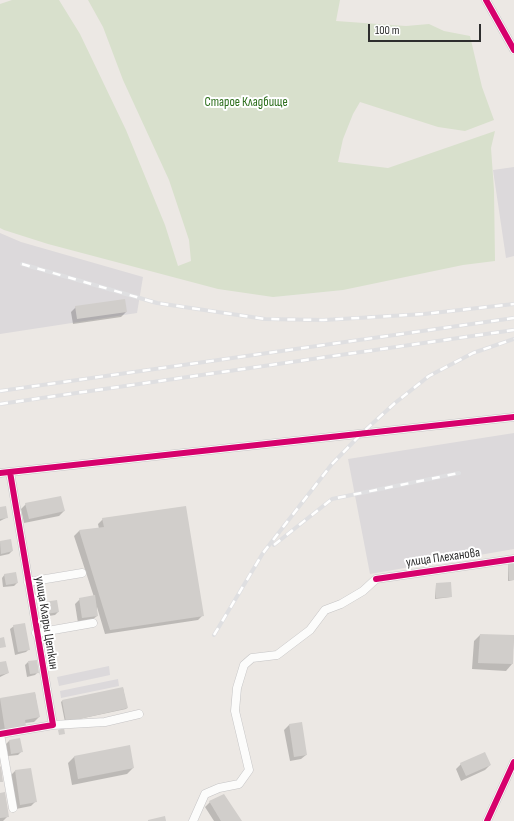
<!DOCTYPE html>
<meta charset="utf-8">
<style>
body{margin:0}
#map{position:relative;width:514px;height:821px;overflow:hidden;background:#ece8e4;font-family:"Sofia Sans Condensed",sans-serif}
canvas{display:block}
.scale{position:absolute;left:368px;top:24px;width:113px;height:18px;box-sizing:border-box;border:2px solid #2e2e2e;border-top:0;padding-left:5px;font-size:12px;line-height:14px;white-space:nowrap;color:#2e2e2e;-webkit-text-stroke:3px #fff;paint-order:stroke}
</style>
<div id="map">
<canvas width="514" height="821"></canvas>
<div class="scale">100 m</div>
</div>
<script>
const context = document.querySelector('canvas').getContext('2d');
context.lineJoin = 'round';
function fill(path, color) { context.fillStyle = color; context.fill(path, 'evenodd'); }
const toPath = rows => new Path2D(rows.map(r => 'M' + r).join(''));
function stroke(path, color, width, dash) { context.strokeStyle = color; context.lineWidth = width; context.lineCap = dash ? 'butt' : 'round'; context.setLineDash(dash || []); context.stroke(path); }
function drawText(font, color, halo, rows, align = 'center') {
  context.font = font + ' "Sofia Sans Condensed",sans-serif'; context.lineWidth = 4; context.setLineDash([]); context.textBaseline = 'middle'; context.strokeStyle = halo; context.fillStyle = color; for (const [text, x, y, turn = 0] of rows) {
    context.save(); context.translate(x, y); context.rotate((+turn || 0) * Math.PI / 180); context.textAlign = isNaN(turn) ? turn : align; if (halo) context.strokeText(text, 0, 0); context.fillText(text, 0, 0); context.restore();
  }
}
fill(toPath([
 [514,167,514,256,506,258,493,170],
 [0,233,21,242,143,277,137,313,0,334],
 [514,433,514,549,370,574,348,459],
 [109,666,110,675,59,686,57,677],
 [118,679,119,686,61,698,60,691]
]), '#dcd9db');
fill(toPath([
 [59,0,80,34,126,130,165,225,178,266,191,261,189,240,169,180,123,80,103,27,88,0,340,0,336,21,406,26,429,24,444,31,470,36,482,87,494,120,465,131,438,127,360,102,353,114,343,139,338,162,388,168,495,131,491,148,494,190,495,261,463,265,343,290,273,297,218,289,48,244,4,230,0,228,0,4,12,0]
]), '#d8e0cc');
fill(toPath([
 [76,307,126,312,121,317,73,324,71,312],
 [26,504,64,511,59,516,24,523,21,509],
 [0,508,6,518,0,521],
 [103,519,203,615,198,620,105,634,97,607,97,616,92,620,78,623,75,604,80,599,94,597,74,536,79,531,99,529,98,524],
 [10,540,12,551,9,554,0,556,0,542],
 [508,565,514,565,514,580,508,581],
 [5,574,17,583,14,586,3,587,2,578],
 [436,584,451,597,435,599],
 [45,603,58,612,55,615,43,617,42,606],
 [14,626,29,649,26,652,15,655,10,629],
 [480,635,514,636,512,664,506,671,472,669,474,641],
 [28,662,38,672,35,675,27,677,25,665],
 [0,663,8,673,0,677],
 [123,688,127,708,126,709,65,722,61,702,62,701],
 [35,693,39,717,34,722,25,723,0,734,0,699],
 [301,723,306,755,301,759,290,761,284,730,289,725],
 [19,739,22,751,18,755,8,756,6,744,9,741],
 [74,757,133,768,127,774,72,785,68,763],
 [461,764,490,765,485,770,461,781,456,769],
 [30,769,35,802,31,806,16,809,10,776,15,771],
 [0,794,8,816,3,821,0,821],
 [210,802,240,821,214,821,205,807]
]), '#0003');
fill(toPath([
 [125,299,127,312,77,319,75,306],
 [61,496,65,511,29,519,25,503],
 [6,506,8,518,0,519,0,507],
 [186,506,204,616,110,630,79,530,104,527,102,518],
 [11,539,13,551,1,554,0,541],
 [508,564,514,564,514,580,509,580],
 [16,572,18,583,6,585,4,574],
 [451,582,452,597,436,598,436,583],
 [95,595,98,616,82,618,79,598],
 [57,600,59,612,46,614,44,602],
 [25,623,30,650,18,652,13,625],
 [480,634,514,635,513,664,478,663],
 [4,637,6,647,0,648,0,638],
 [37,660,39,673,30,674,28,661],
 [6,661,9,673,0,675,0,662],
 [123,687,128,708,66,722,62,700],
 [35,692,40,717,25,720,26,726,5,730,0,698],
 [302,722,307,755,294,757,289,724],
 [64,728,65,734,59,735,58,730],
 [20,738,23,752,11,754,9,740],
 [130,745,134,768,78,779,74,756],
 [485,752,491,765,466,776,460,763],
 [1,766,3,782,0,782,0,767],
 [31,768,37,802,20,805,15,770],
 [5,792,9,817,0,818,0,793],
 [224,794,242,821,221,821,209,801],
 [165,816,166,821,148,821,148,820]
]), '#d1cecb');
const minor = toPath([
 [486,0,514,50],
 [0,473,514,417],
 [28,582,82,573],
 [36,633,93,623],
 [53,725,105,722,139,714],
 [0,734,53,725,10,472],
 [0,734,13,808],
 [193,821,205,794,219,788,239,784,249,770,235,711,237,688,244,665,252,658,277,655,310,630,325,610,341,604,363,591,376,579,514,559],
 [487,821,514,762]
]);
stroke(minor, '#c5c4c5', 9);
stroke(minor, '#fcfcfb', 8);
const rail = toPath([
 [22,264,157,303,265,319,324,320,424,314,514,304],
 [0,391,514,318],
 [0,404,514,330],
 [274,545,332,499,459,473],
 [214,635,263,553,332,464,362,433,395,403,429,376,473,353,514,339]
]);
stroke(rail, '#dfdfe1', 4);
stroke(rail, '#fff', 2.5, [8]);
stroke(toPath([
 [486,0,514,50],
 [0,473,514,417],
 [376,579,514,559],
 [0,734,53,725,10,472],
 [487,821,514,762]
]), '#d6006c', 6);
drawText('13px', '#2c6e1b', '#fff', [
 ["Старое Кладбище",246,103]
]);
drawText('13px', '#2e2e2e', '#fff', [
 ["улица Плеханова",443,558,-8],
 ["улица Клары Цеткин",46,623,81]
]);
</script>
